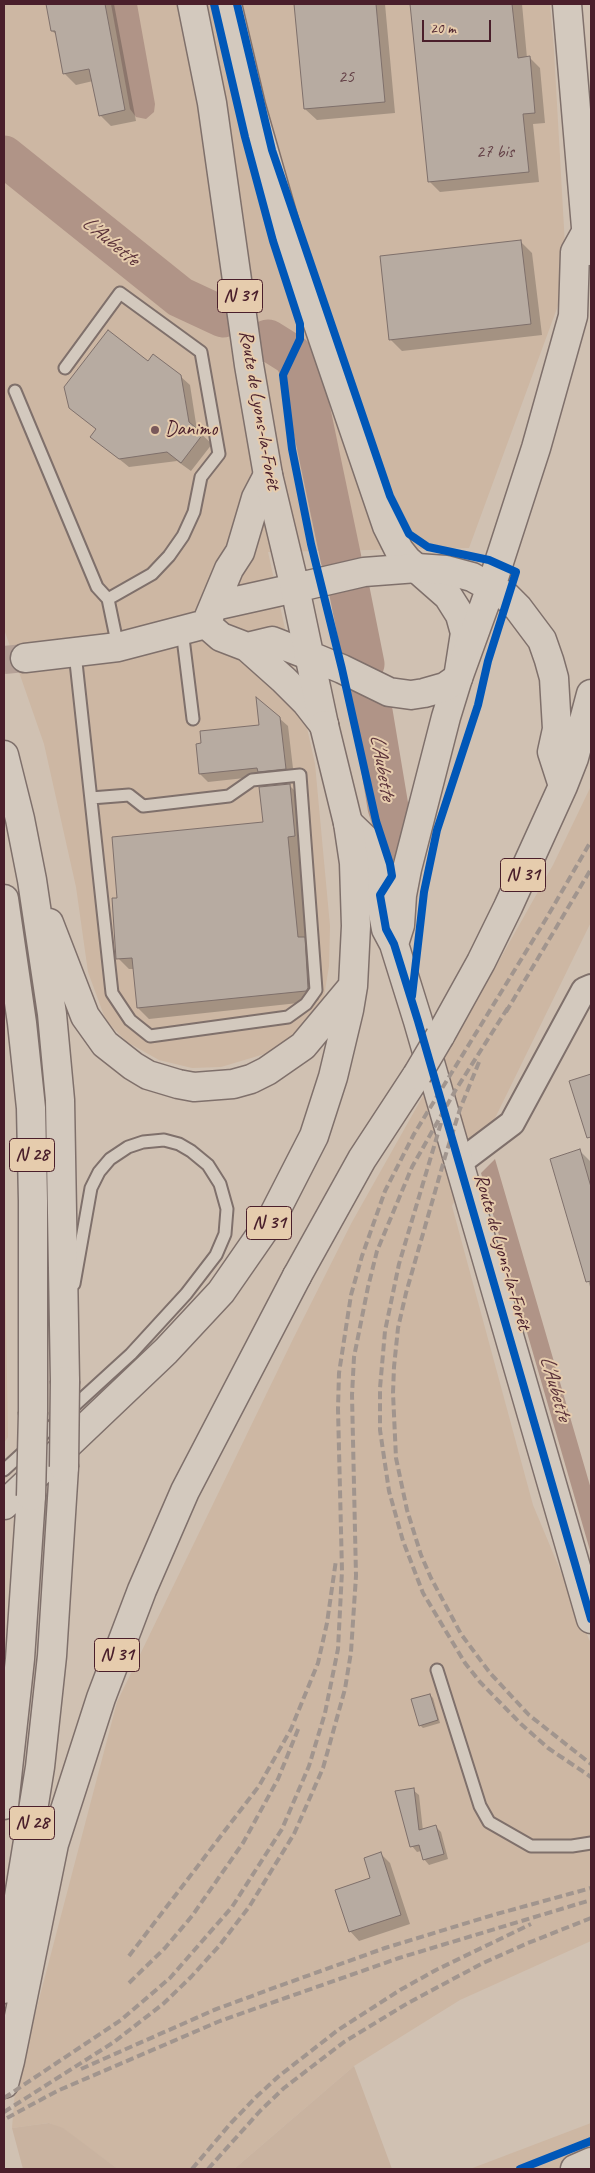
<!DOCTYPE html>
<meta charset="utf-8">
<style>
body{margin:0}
#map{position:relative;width:595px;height:2173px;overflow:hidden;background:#d0c1b2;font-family:Caveat,sans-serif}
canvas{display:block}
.frame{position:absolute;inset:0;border:5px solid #4a1f2b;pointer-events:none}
.scale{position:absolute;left:422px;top:20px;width:69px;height:22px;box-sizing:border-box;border:2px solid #4a1f2b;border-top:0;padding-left:6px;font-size:15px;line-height:18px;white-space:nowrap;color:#4a1f2b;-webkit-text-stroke:4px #e6ccad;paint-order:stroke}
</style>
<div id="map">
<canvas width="595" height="2173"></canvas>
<div class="frame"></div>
<div class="scale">20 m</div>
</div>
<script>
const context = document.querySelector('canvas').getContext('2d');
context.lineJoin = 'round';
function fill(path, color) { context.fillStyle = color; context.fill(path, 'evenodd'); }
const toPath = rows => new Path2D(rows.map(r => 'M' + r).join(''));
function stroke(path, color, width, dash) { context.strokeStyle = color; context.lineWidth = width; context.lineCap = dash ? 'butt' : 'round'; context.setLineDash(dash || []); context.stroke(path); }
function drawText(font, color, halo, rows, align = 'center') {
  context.font = font + ' Caveat,sans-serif'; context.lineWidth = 4; context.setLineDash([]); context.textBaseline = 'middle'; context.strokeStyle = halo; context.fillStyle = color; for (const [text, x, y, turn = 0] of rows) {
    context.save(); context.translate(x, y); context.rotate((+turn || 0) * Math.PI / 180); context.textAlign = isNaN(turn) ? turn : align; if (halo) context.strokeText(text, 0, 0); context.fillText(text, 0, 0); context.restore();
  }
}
fill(toPath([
 [4,4,550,4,554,51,567,281,469,548,268,552,315,764,330,926,329,966,324,997,311,1018,291,1038,271,1052,221,1067,192,1068,159,1060,127,1042,106,1021,88,972,76,887,44,744,4,629],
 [591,786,591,922,452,1206,533,1505,591,1644,591,1941,460,2000,354,2066,234,2169,118,2169,63,2129,49,2123,12,2128,15,2091,117,1702,294,1337,352,1222,553,865],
 [4,1207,8,1437,4,1443],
 [591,2123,591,2169,470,2169]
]), '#cdb7a3');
fill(toPath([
 [354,2066,392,2169,234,2169],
 [49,2123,63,2128,118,2169,23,2169,12,2128]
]), '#c9b3a0');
fill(toPath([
 [111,4,137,4,155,104,154,112,146,119,136,117,130,109],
 [495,1159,591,1489,591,1554,481,1173]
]), '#b09487');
fill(toPath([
 [47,4,114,4,136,121,111,126,100,115,93,81,76,85,64,73,58,36,52,31],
 [295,4,385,4,395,113,317,120,305,109],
 [411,4,522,4,527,58,529,57,540,68,545,123,533,124,539,182,440,192,429,181],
 [521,242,532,253,542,335,402,351,390,339],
 [148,363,180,376,190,385,197,430,212,444,191,471,177,461,129,467,92,437,97,430,70,407],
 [279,718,288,726,294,777,263,776,208,782,200,774,260,726],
 [290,786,301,797,306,847,299,848,308,942,315,949,319,999,317,1001,149,1019,138,1008,134,969,129,969,118,958,119,899,264,823],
 [580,1151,591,1162,591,1290,551,1159],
 [430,1695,433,1698,440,1723,423,1728,420,1725],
 [413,1790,419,1795,423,1831,436,1827,441,1832,448,1859,429,1865,424,1859,421,1851,417,1852,412,1846],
 [381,1854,390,1863,410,1924,359,1941,350,1931]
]), '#0003');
stroke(toPath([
 [4,156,180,297,223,317],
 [268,340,292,355,301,368,341,559],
 [349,589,364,664],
 [369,693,388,807,399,841]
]), '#b09487', 41);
const building = toPath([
 [46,4,105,4,125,110,99,116,89,69,63,74,55,31,51,31,46,4],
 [294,4,376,4,385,102,304,109,294,4],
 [410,4,512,4,518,58,530,56,535,113,523,114,529,172,428,182,410,4],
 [521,240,531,324,389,340,380,256,521,240],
 [108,330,148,361,153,354,181,375,189,422,203,434,181,463,167,452,119,459,90,437,96,429,69,408,64,387,108,330],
 [256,697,280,717,286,769,258,772,257,768,199,774,196,744,201,743,200,731,259,725,256,697],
 [290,784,295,836,288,837,298,937,305,937,308,988,306,991,137,1008,132,958,116,959,112,898,117,898,112,837,263,822,259,787,290,784],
 [591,1074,591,1137,587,1138,569,1081,591,1074],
 [580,1149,591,1187,591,1281,586,1282,550,1159,580,1149],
 [430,1694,438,1720,419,1726,411,1699,430,1694],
 [414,1788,419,1830,436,1825,444,1854,423,1860,419,1845,410,1847,395,1791,414,1788],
 [381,1852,401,1915,349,1932,335,1890,370,1878,364,1858,381,1852]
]);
fill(building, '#b7aba1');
stroke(building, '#7f706b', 1);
stroke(toPath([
 [4,660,25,658]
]), '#b5a197', 28, [28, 14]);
const service = toPath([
 [65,368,120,293,201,352,219,454,201,477,194,512,183,536,169,556,152,574,108,599],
 [15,391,97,587,108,599,118,647],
 [182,630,193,719],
 [75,653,112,993,130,1020,150,1036,288,1017,306,1004,316,990,300,775,252,780,229,796,143,806,129,795,91,798],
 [4,1470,131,1354,186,1294,216,1255,225,1234,227,1209,220,1184,208,1165,191,1151,179,1144,164,1140,143,1142,128,1147,110,1159,99,1172,91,1188,74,1284],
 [437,1670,480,1806,489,1822,531,1846,572,1846,591,1843]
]);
const minor = toPath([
 [459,1163,512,1123,584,990,591,987]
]);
const tertiary = toPath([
 [227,4,251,106,290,242,387,526,399,550,407,560,448,596,460,615,465,633,458,678,446,717,407,869,402,895,400,925,394,944],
 [214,606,295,588],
 [206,624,221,637,247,647,284,680,306,702,324,725],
 [247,647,272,641,308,655],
 [25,658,118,647,206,624,229,569,240,552,256,498,268,475],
 [348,823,370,844,386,929,394,944,418,1021,591,1619],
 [575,2169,591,2162]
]);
const primary = toPath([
 [192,4,212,103,249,365,268,475,295,588,324,725],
 [567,4,588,251],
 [295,588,364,572,417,568,446,570,472,577,506,596,518,608,542,640,549,660,554,678,557,729,552,752,563,786],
 [308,655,342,669,389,692,411,695,424,693,445,687,458,678,491,587,536,448,573,316,575,252,585,234],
 [440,1036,481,962,508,907,563,786,574,758,591,694],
 [297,1276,362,1159,417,1075]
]);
const trunk = toPath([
 [4,755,20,819,32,880,52,1014,60,1100,65,1381],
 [4,899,22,1023,31,1108,33,1201,33,1412],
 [49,923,85,1016,105,1044,133,1066,148,1075,178,1084,194,1087,233,1084,251,1079,267,1071,303,1046,353,986],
 [4,1505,166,1351,221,1292,271,1220,314,1136,333,1077,349,1010,353,986,356,926,354,863,348,823,324,725],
 [4,1805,20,1659,31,1496],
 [4,1989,40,1767,52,1656,64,1467],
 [4,2084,10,2061,54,1844,101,1698,142,1590,185,1491,297,1276]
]);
stroke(service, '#7f706b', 15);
stroke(minor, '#7f706b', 28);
stroke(tertiary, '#7f706b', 31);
stroke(primary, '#7f706b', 31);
stroke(trunk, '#7f706b', 31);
stroke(service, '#d3c9be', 11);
stroke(minor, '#d3c9be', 24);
stroke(tertiary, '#d3c9be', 28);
stroke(primary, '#d3c9be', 28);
stroke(trunk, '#d3c9be', 28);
stroke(toPath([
 [506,1012,591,869],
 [479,1062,460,1109,445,1157,406,1293,398,1328,394,1367,393,1393,396,1458,407,1510,421,1555,431,1578,461,1634,490,1673,529,1715,591,1764],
 [441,1123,399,1264,385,1331,380,1388,380,1430,389,1491,403,1541,423,1593,465,1663,480,1682,521,1724,548,1748,591,1777],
 [129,1956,259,1786,291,1729,318,1663,327,1623,336,1560],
 [129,1983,165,1948,192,1916,243,1843,278,1779,299,1727],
 [81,2069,214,2010,279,1986,385,1948,493,1915,591,1888],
 [4,2098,121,2020,170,1978,232,1907,282,1829,309,1766,325,1713,338,1649,342,1571,338,1409,339,1373,351,1295,362,1256,385,1191,414,1134,546,919,591,841],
 [4,2112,114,2042,163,2004,191,1977,219,1946,249,1907,294,1834,323,1768,345,1689,351,1652,356,1576,352,1395,354,1357,368,1287,377,1251,412,1167,455,1091,509,1006],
 [7,2118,57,2091,220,2021,399,1958,591,1900],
 [192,2169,231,2123,256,2097,279,2076,338,2030,400,1990,436,1970,531,1924],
 [208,2169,260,2111,284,2088,344,2042,408,2003,483,1963,528,1943,591,1918]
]), '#a1958e', 4, [8, 4]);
const primaryBridge = toPath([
 [417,1075,440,1036]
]);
const trunkBridge = toPath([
 [64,1467,65,1381],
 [31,1496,33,1412]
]);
stroke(primaryBridge, '#7f706b', 31, []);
stroke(trunkBridge, '#7f706b', 31, []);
stroke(primaryBridge, '#d3c9be', 28);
stroke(trunkBridge, '#d3c9be', 28);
stroke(toPath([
 [214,4,245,137,273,241,300,324,300,339,283,375,292,449,311,544,342,669,376,821,390,864,392,876,380,895,386,929,394,944,418,1021,591,1619],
 [237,4,272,150,390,496,409,534,428,547,489,560,516,572,488,661,478,705,437,830,424,892,412,996],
 [520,2169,591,2141]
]), '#0057b8', 8);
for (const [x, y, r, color] of [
 [155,430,5,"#79585a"]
]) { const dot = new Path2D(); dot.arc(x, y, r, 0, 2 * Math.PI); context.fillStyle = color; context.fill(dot); stroke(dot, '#e6ccad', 2); }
drawText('18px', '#654248', null, [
 ["25",346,77],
 ["27 bis",495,152]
]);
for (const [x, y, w] of [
 [240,296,45],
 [523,875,45],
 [32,1155,45],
 [269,1223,45],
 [117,1655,45],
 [32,1823,45]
]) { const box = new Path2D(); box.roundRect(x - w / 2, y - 16.5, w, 33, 4); context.fillStyle = '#e6ccad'; context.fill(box); stroke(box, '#4a1f2b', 1); }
drawText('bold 19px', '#4a1f2b', null, [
 ["N 31",240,296],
 ["N 31",523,875],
 ["N 28",32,1155],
 ["N 31",269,1223],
 ["N 31",117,1655],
 ["N 28",32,1823]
]);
drawText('20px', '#4a1f2b', '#e6ccad', [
 ["Route de Lyons-la-Forêt",259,410,80],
 ["Route de Lyons-la-Forêt",502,1252,74]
]);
drawText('20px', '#4a1f2b', '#e6ccad', [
 ["Danimo",165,430]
], 'left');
drawText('italic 21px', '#5c333a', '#e6ccad', [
 ["L'Aubette",110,241,39],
 ["L'Aubette",382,767,80],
 ["L'Aubette",555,1388,74]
]);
</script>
